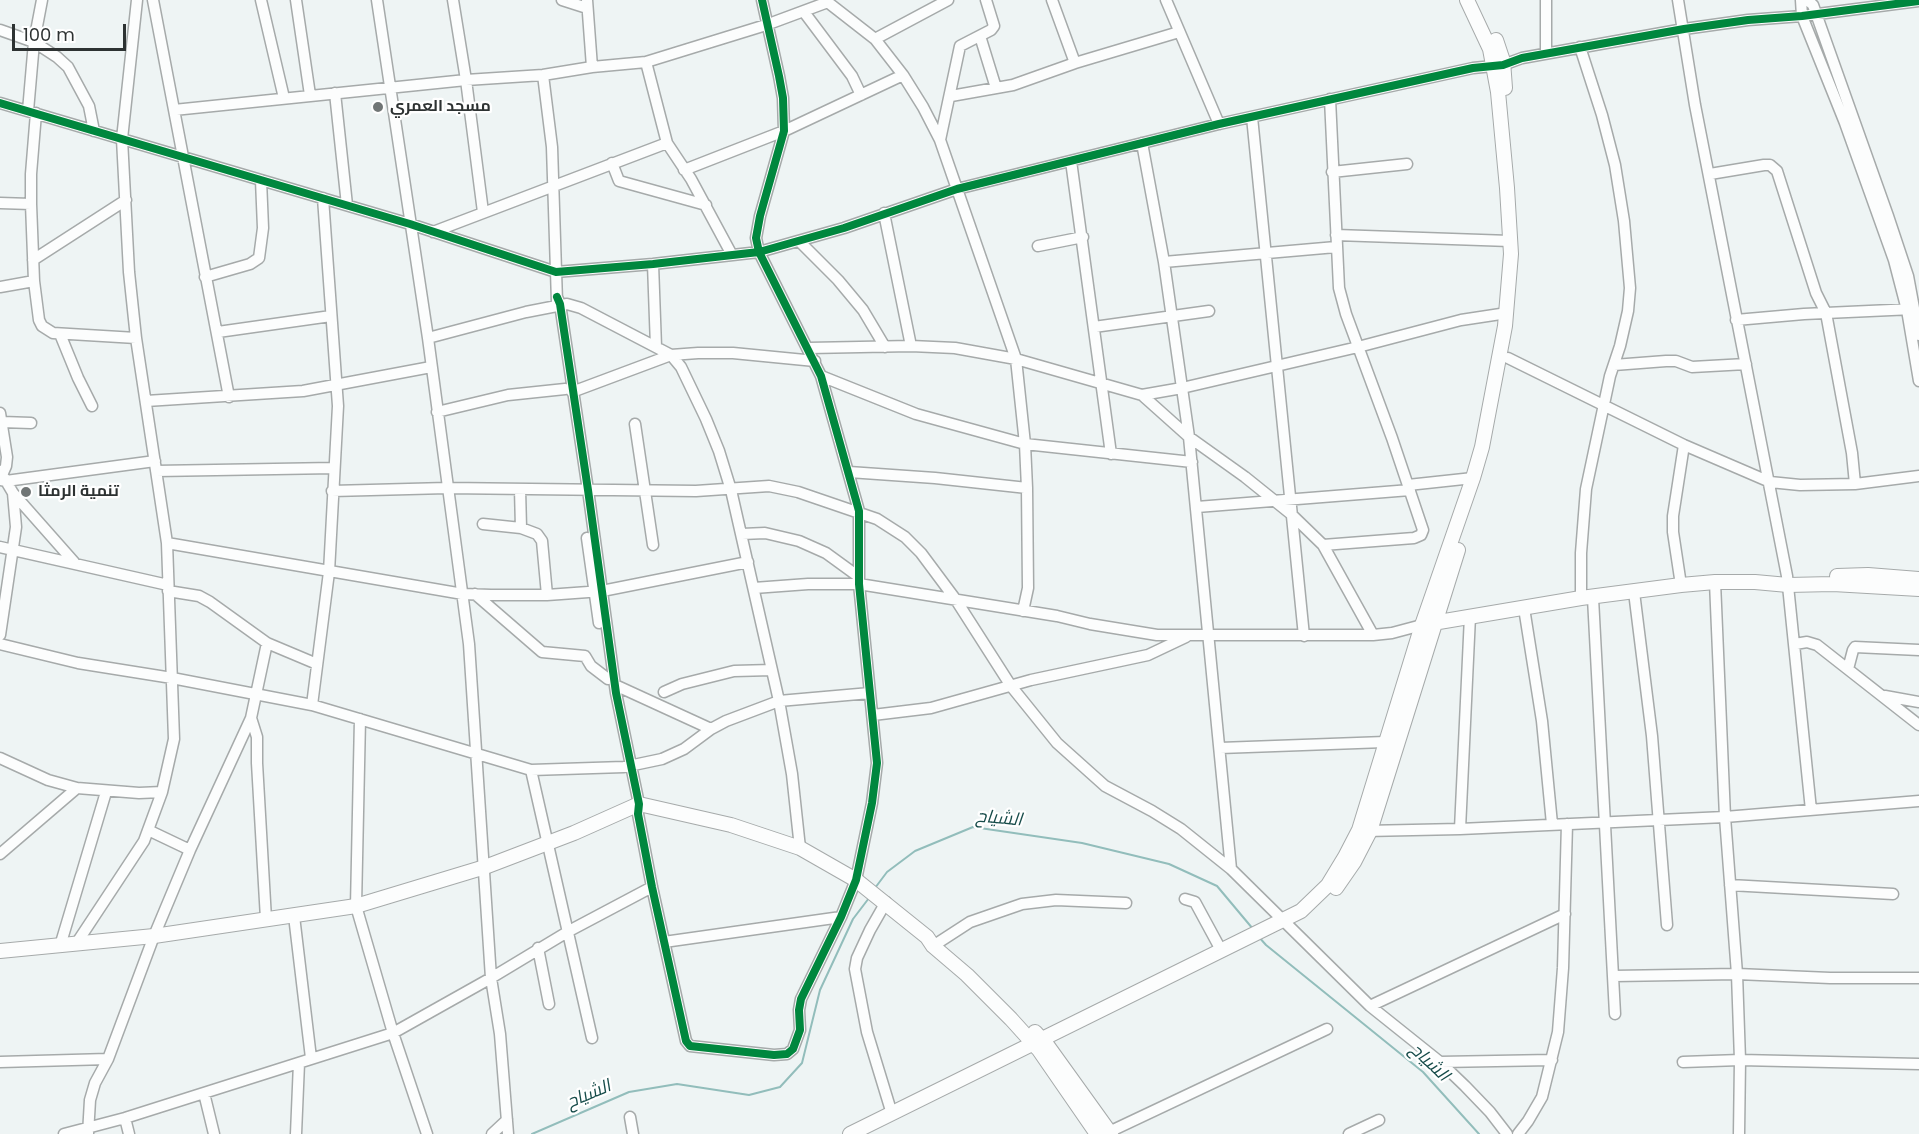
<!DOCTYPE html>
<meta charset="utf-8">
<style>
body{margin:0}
#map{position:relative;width:1919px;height:1134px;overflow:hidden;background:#eef4f4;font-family:Poppins,sans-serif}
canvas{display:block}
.scale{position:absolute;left:12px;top:24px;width:114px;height:27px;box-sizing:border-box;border:3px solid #2d3232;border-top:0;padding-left:8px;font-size:18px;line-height:21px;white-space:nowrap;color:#2d3232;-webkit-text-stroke:4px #fff;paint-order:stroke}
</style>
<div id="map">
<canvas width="1919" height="1134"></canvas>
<div class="scale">100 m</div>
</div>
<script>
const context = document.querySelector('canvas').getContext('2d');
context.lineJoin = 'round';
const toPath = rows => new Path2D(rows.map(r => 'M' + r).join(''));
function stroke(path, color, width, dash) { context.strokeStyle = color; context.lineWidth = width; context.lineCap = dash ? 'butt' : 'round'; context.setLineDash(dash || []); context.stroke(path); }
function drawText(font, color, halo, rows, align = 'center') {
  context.font = font + ' Poppins,Cairo,sans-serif'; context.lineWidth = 4.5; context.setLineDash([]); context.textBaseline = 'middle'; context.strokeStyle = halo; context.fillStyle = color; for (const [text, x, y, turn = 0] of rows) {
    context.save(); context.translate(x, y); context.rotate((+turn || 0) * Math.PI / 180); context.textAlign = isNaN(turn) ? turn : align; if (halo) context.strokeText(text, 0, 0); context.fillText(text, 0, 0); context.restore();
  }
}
stroke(toPath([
 [875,888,887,872,915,851,973,827,1082,843,1169,864,1217,886,1253,929],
 [1258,936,1266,945,1423,1072,1479,1134],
 [532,1134,629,1092,677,1084,749,1095,780,1087,802,1063,820,990,853,919,869,898]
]), '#92bdbb', 2);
const minor = toPath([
 [153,0,229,397],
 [261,0,284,98],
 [296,0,310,95],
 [377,0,428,338,469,644,491,978,500,1034,508,1134],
 [453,0,466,80,483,212],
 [562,0,587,8],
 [587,0,592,67],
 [825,0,875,39,903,75,923,107,940,140,1016,359,1025,444,1027,488,1028,588,1023,611],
 [1052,0,1075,63,1179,32],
 [1166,0,1219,124],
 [1546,0,1546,53],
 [1678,0,1695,105,1787,576,1811,810],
 [1801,0,1802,16,1845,123,1894,260,1907,310,1919,381],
 [1807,0,1813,5,1888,216,1908,276,1919,335],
 [804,12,852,76,861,95],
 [0,30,34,42,57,57,68,67,89,106,94,131],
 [980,36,996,88],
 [875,39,948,0],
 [1580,47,1602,115,1615,165,1624,221,1630,288,1628,311,1620,346,1610,376,1586,489,1581,553,1581,598],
 [646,62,667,143,691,179,732,255],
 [543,75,552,147,557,302],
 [335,93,347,205],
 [951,96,1013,85,1075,63],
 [0,103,410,224,556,272,653,264,759,252,844,228,957,189,1219,124,1473,68,1503,65,1522,58,1684,29,1748,20,1802,16,1919,1],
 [174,110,466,80,543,75,592,67,646,62,766,25,828,2],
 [28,111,34,42,42,0],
 [36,113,31,174,31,204,34,281,39,320,42,326,53,333,136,338],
 [1252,117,1304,636],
 [940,140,960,46,991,30,994,26,986,0],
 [1142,143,1164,262,1189,437,1231,869],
 [1071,161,1111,454],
 [612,163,619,181,706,205],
 [684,170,784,131,903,75],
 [1332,172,1407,164],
 [1710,174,1764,165,1770,165,1777,171,1816,293,1826,313,1852,453,1855,484],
 [0,203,31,204],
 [884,213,911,346],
 [433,232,667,143],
 [1336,235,1510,241],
 [799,241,838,280,863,310,885,347],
 [1038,246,1083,237],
 [33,260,126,200],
 [1164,262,1336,247],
 [653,264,656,347],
 [205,277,250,264,259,258,263,228,261,180],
 [0,287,34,281],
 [557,297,560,304,588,490,616,693,639,804,638,814,652,887,686,1041,690,1046,774,1055,787,1054,793,1049,800,1030,799,1010,801,999,841,917,856,880,872,803,877,763,859,584,859,511,821,376,759,252,756,238,760,216,784,131,783,98,779,76,762,0],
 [1736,320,1804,314,1913,309],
 [1094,327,1209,311],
 [218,332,331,316],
 [60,334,78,378,92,406],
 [428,338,526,312,567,304,581,308,671,355,681,367,706,419,719,451,731,490,779,701,792,774,800,848],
 [809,348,911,346,955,348,1016,359,1142,395,1182,388,1358,347,1461,320,1507,313],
 [1508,358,1684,445,1770,482,1800,485,1855,484,1919,476],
 [1614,365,1666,361,1676,361,1692,367,1746,364],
 [821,376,916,414,1025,444,1192,462],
 [572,392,671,355,698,353,733,353,815,361],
 [1142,395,1189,437,1245,477,1291,514,1323,545,1373,635],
 [146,401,303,391,431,367],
 [437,412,508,395,565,389],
 [0,413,7,457,6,466,2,475],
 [2,422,31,423],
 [635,424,653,545],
 [0,471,13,493,74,562],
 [156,471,334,468],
 [849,472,935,478,1027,488],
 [0,480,6,481,155,461],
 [1408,485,1473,478],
 [520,489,521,528],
 [332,491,447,488,696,491,769,486,798,492,877,519,905,537,921,553,956,600,1011,686,1057,743,1105,786,1152,811,1181,829,1231,869,1370,1006,1440,1062,1465,1086,1490,1112,1507,1134],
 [1197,507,1410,490],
 [483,524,521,528,537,534,542,541,547,595],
 [742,534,765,533,799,541,826,553,859,577],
 [587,538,599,623],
 [167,543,463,594,491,595,547,595,602,591,748,562],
 [1323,545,1414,538,1421,535,1423,530,1392,438,1346,314,1339,288,1330,99],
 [0,547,168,585],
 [1715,582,1725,817,1737,974,1740,1060,1739,1134],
 [1681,585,1673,532,1673,516,1684,445],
 [754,588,808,584,859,584,1057,616,1090,624,1157,635,1373,635,1392,633,1422,625],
 [168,591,199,596,210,602,267,643,317,664],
 [1634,592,1652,736,1667,925],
 [475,594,542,652,585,656,591,666,608,679],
 [1593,598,1615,1014],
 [1524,608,1542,721,1552,824],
 [0,635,16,527,13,493],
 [0,644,78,663,172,678,312,705,531,770,624,767,662,759,684,749,711,729,726,721,779,701,870,693],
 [1795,644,1807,642,1817,645,1919,725],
 [1848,669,1853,650,1855,647,1919,650],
 [615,685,711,729],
 [664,692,682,684,734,671,772,670],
 [1885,696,1919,702],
 [312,705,329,572,338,406,323,198],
 [873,715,931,708,1031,680,1148,655,1186,637],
 [251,718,257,737,257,763,266,919],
 [360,719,356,906,393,1033,427,1134],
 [1220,748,1385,742],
 [0,758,48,780,77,788,139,793,162,792],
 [531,770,592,1038],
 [1460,829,1470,616],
 [148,830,190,850],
 [1365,831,1460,829,1725,817,1919,801],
 [0,854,77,788],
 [1730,885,1893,894],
 [1185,899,1195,902,1221,950],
 [886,902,870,930,857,958,855,969,867,1032,892,1114],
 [294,916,311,1058],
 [664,942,841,917],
 [76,944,144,841,162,792,174,739,167,543,136,338,129,272,122,139,137,0],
 [60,946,106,792],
 [933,946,970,922,1022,904,1056,900,1126,903],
 [538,948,549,1004],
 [1614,976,1737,974,1830,978,1919,978],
 [1370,1006,1565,914],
 [0,1062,108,1059],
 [1440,1062,1552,1060],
 [1683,1062,1740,1060,1919,1064],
 [204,1093,214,1134],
 [630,1117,633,1134],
 [125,1118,129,1134],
 [1109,1132,1327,1029],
 [64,1134,125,1118,393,1033,491,978,569,931,652,887],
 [88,1134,90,1100,95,1083,108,1059,154,936,190,850,251,718,267,643],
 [296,1134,299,1063],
 [492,1134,507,1120],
 [1349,1134,1379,1120],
 [1518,1134,1528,1121,1542,1097,1558,1032,1563,968,1567,824]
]);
const major = toPath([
 [1496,40,1503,61,1505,88],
 [1837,576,1868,575,1919,579],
 [1427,624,1581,598,1681,585,1715,582,1755,582,1788,585,1833,584,1919,589],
 [1336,888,1354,862,1370,831,1458,550],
 [0,951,154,936,356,906,485,867,574,833,639,804,731,825,800,848,856,880,927,937,933,946,967,975,1011,1019,1039,1050,1097,1134],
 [1035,1032,1047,1045,1111,1134],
 [850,1134,1301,911,1328,885,1345,857,1359,830,1422,625,1473,478,1482,447,1505,326,1511,254,1507,188,1498,92,1490,49,1467,0]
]);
stroke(minor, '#a6aaaa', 13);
stroke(major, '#a6aaaa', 16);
stroke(minor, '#fcfdfd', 10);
stroke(major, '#fcfdfd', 14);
stroke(toPath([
 [0,103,410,224,556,272,653,264,759,252,844,228,957,189,1219,124,1473,68,1503,65,1522,58,1684,29,1748,20,1802,16,1919,1],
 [557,297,560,304,588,490,616,693,639,804,638,814,652,887,686,1041,690,1046,774,1055,787,1054,793,1049,800,1030,799,1010,801,999,841,917,856,880,872,803,877,763,859,584,859,511,821,376,759,252,756,238,760,216,784,131,783,98,779,76,762,0]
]), '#00873e', 8);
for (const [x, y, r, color] of [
 [378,107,6,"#717676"],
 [26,492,6,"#717676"]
]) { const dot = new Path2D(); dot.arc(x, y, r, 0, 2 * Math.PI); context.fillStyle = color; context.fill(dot); stroke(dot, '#fff', 2); }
drawText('bold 16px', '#2d3232', '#fff', [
 ["مسجد العمري",390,107],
 ["تنمية الرمثا",38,492]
], 'left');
drawText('italic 18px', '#174c4a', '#fff', [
 ["الشياح",999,819,5],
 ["الشياح",1429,1063,43],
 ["الشياح",589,1095,-23]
]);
</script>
